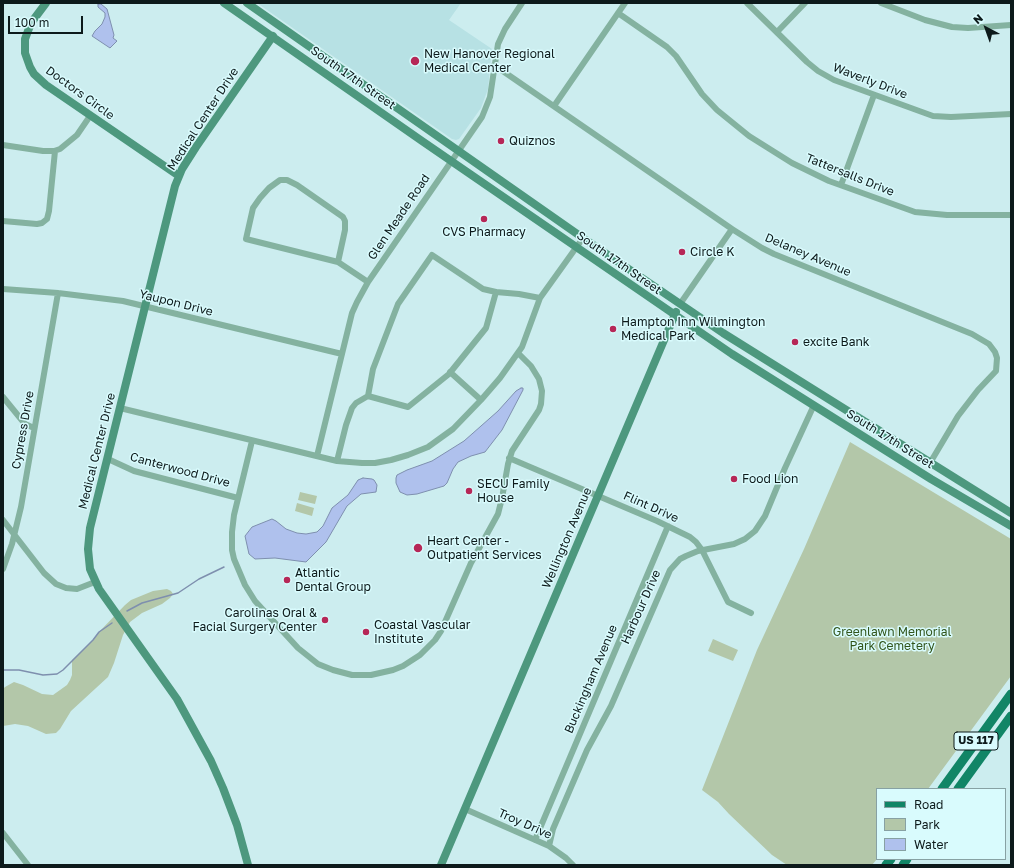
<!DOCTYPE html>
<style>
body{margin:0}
#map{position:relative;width:1014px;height:868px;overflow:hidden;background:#ccedef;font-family:"Golos Text",sans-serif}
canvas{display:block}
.frame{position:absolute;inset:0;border:4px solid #0d1a1b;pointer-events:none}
.legend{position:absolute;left:876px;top:788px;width:130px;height:72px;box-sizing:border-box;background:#d9fbfd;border:1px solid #87a1a3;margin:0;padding:5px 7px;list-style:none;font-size:12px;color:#0d1a1b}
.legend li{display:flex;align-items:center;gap:8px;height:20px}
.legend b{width:20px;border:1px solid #87a1a3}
.north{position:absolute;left:966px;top:8px;width:40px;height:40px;-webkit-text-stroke:3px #d9fbfd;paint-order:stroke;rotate:319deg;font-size:11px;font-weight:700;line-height:16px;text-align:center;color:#0d1a1b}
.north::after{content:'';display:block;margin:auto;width:14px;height:18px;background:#0d1a1b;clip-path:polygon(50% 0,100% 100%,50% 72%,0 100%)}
.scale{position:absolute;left:8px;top:16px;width:75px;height:18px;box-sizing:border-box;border:2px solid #0d1a1b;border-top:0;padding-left:5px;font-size:12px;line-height:14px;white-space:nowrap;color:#0d1a1b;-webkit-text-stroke:3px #d9fbfd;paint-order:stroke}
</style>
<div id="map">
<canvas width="1014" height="868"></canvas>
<div class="frame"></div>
<ul class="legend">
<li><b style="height:5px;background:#118566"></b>Road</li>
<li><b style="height:11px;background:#b3c7a9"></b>Park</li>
<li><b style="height:11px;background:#afc1ed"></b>Water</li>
</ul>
<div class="north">N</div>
<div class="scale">100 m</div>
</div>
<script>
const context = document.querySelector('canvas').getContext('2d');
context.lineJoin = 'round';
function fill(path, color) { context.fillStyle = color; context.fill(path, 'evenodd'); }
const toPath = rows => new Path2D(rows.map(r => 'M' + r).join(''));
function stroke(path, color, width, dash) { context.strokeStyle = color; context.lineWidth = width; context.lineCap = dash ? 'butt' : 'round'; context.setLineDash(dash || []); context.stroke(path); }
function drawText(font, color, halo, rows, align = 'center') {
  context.font = font + ' "Golos Text",sans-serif'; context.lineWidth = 3; context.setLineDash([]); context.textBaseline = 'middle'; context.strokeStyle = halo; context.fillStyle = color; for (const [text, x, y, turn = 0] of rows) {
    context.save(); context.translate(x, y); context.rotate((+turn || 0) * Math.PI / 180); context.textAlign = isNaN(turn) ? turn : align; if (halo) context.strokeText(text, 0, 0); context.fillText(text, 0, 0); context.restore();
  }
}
fill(toPath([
 [257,3,461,3,449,20,492,49,488,89,481,108,459,139,456,140,452,139]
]), '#b7e1e4');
fill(toPath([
 [850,442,1011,539,1011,676,928,789,877,789,877,859,872,865,787,865,772,855,729,814,718,802,702,790,757,650,804,549],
 [300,492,317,496,315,504,298,500],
 [297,503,314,508,312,516,295,511],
 [167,589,171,591,173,594,170,598,162,604,142,613,130,622,123,635,114,663,108,677,71,711,60,729,56,733,46,734,28,726,15,724,3,726,3,689,5,687,14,682,23,685,42,694,53,695,67,685,70,680,72,675,72,660,93,640,99,632,125,605,131,600,153,591],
 [713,639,738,650,733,661,708,651]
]), '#b3c7a9');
const water = toPath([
 [98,4,101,4,107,9,114,35,113,38,117,41,110,48,92,36,95,31,102,24,105,17,105,13,98,7,98,4],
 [521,388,523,388,523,390,502,430,485,452,471,456,458,462,453,469,447,483,444,486,417,494,407,495,400,492,396,483,396,478,397,475,407,470,432,461,464,441,498,411,516,391,521,388],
 [363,478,372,479,374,480,377,485,376,492,361,494,347,506,326,542,306,562,275,558,255,559,249,554,245,536,252,527,272,519,276,521,286,529,297,533,306,534,317,532,323,526,332,508,348,495,358,480,363,478]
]);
fill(water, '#afc1ed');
stroke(water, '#7e8fae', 1);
stroke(toPath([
 [127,611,142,603,178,593,199,579,224,567],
 [3,670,19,670,43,675,57,674,63,670,93,640,99,632,112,623]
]), '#7e8fae', 1.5);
stroke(toPath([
 [747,3,807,62,818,71,834,80,933,116,951,117,1011,114],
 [881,3,925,20,952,27,968,28,1011,25],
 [618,13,667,47,676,56,702,94,717,110,749,136,792,163,829,181,915,212,947,215,1011,215],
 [777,32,805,3],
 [494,65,732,229,762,248,774,254,972,334,989,344,995,352,997,358,996,371,978,390,958,416,930,463],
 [554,106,625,3],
 [3,145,43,151,54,151,60,149,77,135,90,116],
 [841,185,874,95],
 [3,221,37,224,42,223,47,219,49,211,55,151],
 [338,262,345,230,345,221,343,217,297,185,287,180,280,180,269,188,260,198,253,208,246,239,338,262,368,282],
 [3,289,58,293,123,301,342,354],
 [680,304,732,229],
 [450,372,481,400],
 [368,396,408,407,449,374,486,328,496,292],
 [3,397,25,424,34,428],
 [120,408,337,461,362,463,375,463,391,460,408,455,428,447,453,429,481,400,500,378,522,347,540,298,583,238],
 [252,441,234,515,232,532,232,550,234,559,245,585,255,601,298,648,318,664,333,670,352,675,371,675,393,670,403,666,420,655,435,640,441,631,471,563,498,514,502,498,508,464,512,451,539,410,541,404,542,391,539,379,531,366,518,353],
 [317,456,352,313,357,302,368,282,482,117,490,97,498,44,505,29,522,3],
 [509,458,657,521,690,537,696,542,702,550,728,602,751,613],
 [108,459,134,471,238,498],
 [337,461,346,425,352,408,356,403,368,396,373,369,398,304,432,255,483,289,496,292,519,294,540,298],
 [3,520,44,573,56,584,66,588,77,589,95,582],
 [3,569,12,544,21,507,58,293],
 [465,809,549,846,566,858,573,865],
 [3,833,28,865],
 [535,840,668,526],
 [549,846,553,829,587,750,611,706,670,570,680,559,686,556,698,551,734,544,745,539,755,531,765,516,785,468,814,405]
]), '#84b2a0', 6);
stroke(toPath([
 [46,3,31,23,25,39,25,53,30,67,34,74,46,85,179,176],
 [224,3,422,141,732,354,931,479,1011,526],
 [247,3,583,238,723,333,1011,513],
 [248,865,237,825,223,788,211,761,177,699,99,589,90,569,88,549,90,528,175,186,182,169,196,147,273,36],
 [441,865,676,312]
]), '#4d987e', 8);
stroke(toPath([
 [942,789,1011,694],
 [958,789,1011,716],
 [886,865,891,859],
 [903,865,907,859]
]), '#118566', 9);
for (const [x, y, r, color] of [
 [415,61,5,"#b62757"],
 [501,141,4,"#b62757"],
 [484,219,4,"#b62757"],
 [682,252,4,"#b62757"],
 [613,329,4,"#b62757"],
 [795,342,4,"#b62757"],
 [734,479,4,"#b62757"],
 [469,491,4,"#b62757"],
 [418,548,5,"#b62757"],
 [287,580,4,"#b62757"],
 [325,620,4,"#b62757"],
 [366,632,4,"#b62757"]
]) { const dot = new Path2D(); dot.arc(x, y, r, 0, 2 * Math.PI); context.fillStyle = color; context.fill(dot); stroke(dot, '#d9fbfd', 1.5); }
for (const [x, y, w] of [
 [976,741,44]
]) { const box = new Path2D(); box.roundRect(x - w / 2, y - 9, w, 18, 3); context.fillStyle = '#d9fbfd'; context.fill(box); stroke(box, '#0d1a1b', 1); }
drawText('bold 11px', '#0d1a1b', null, [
 ["US 117",976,741]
]);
drawText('12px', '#0d1a1b', '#d9fbfd', [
 ["New Hanover Regional",424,54],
 ["Medical Center",424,68],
 ["Quiznos",509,141],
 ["CVS Pharmacy",484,232,"center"],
 ["Circle K",690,252],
 ["Hampton Inn Wilmington",621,322],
 ["Medical Park",621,336],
 ["excite Bank",803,342],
 ["Food Lion",742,479],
 ["SECU Family",477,484],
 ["House",477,498],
 ["Heart Center -",427,541],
 ["Outpatient Services",427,555],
 ["Atlantic",295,573],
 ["Dental Group",295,587],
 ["Carolinas Oral &",317,613,"right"],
 ["Facial Surgery Center",317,627,"right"],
 ["Coastal Vascular",374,625],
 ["Institute",374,639]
], 'left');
drawText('12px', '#0d1a1b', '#d9fbfd', [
 ["South 17th Street",353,78,35],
 ["Waverly Drive",870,81,21],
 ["Doctors Circle",80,93,36],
 ["Medical Center Drive",203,119,-57],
 ["Tattersalls Drive",850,175,22],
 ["Glen Meade Road",399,217,-56],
 ["Delaney Avenue",808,255,23],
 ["South 17th Street",619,263,35],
 ["Yaupon Drive",176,303,14],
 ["Cypress Drive",23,430,-80],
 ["South 17th Street",890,439,32],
 ["Medical Center Drive",97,451,-76],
 ["Canterwood Drive",180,470,15],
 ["Flint Drive",651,507,24],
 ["Wellington Avenue",567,538,-67],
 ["Harbour Drive",641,607,-66],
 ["Buckingham Avenue",591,679,-67],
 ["Troy Drive",525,824,24]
]);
drawText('12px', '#31541a', '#d9fbfd', [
 ["Greenlawn Memorial",892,632],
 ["Park Cemetery",892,646]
]);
</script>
